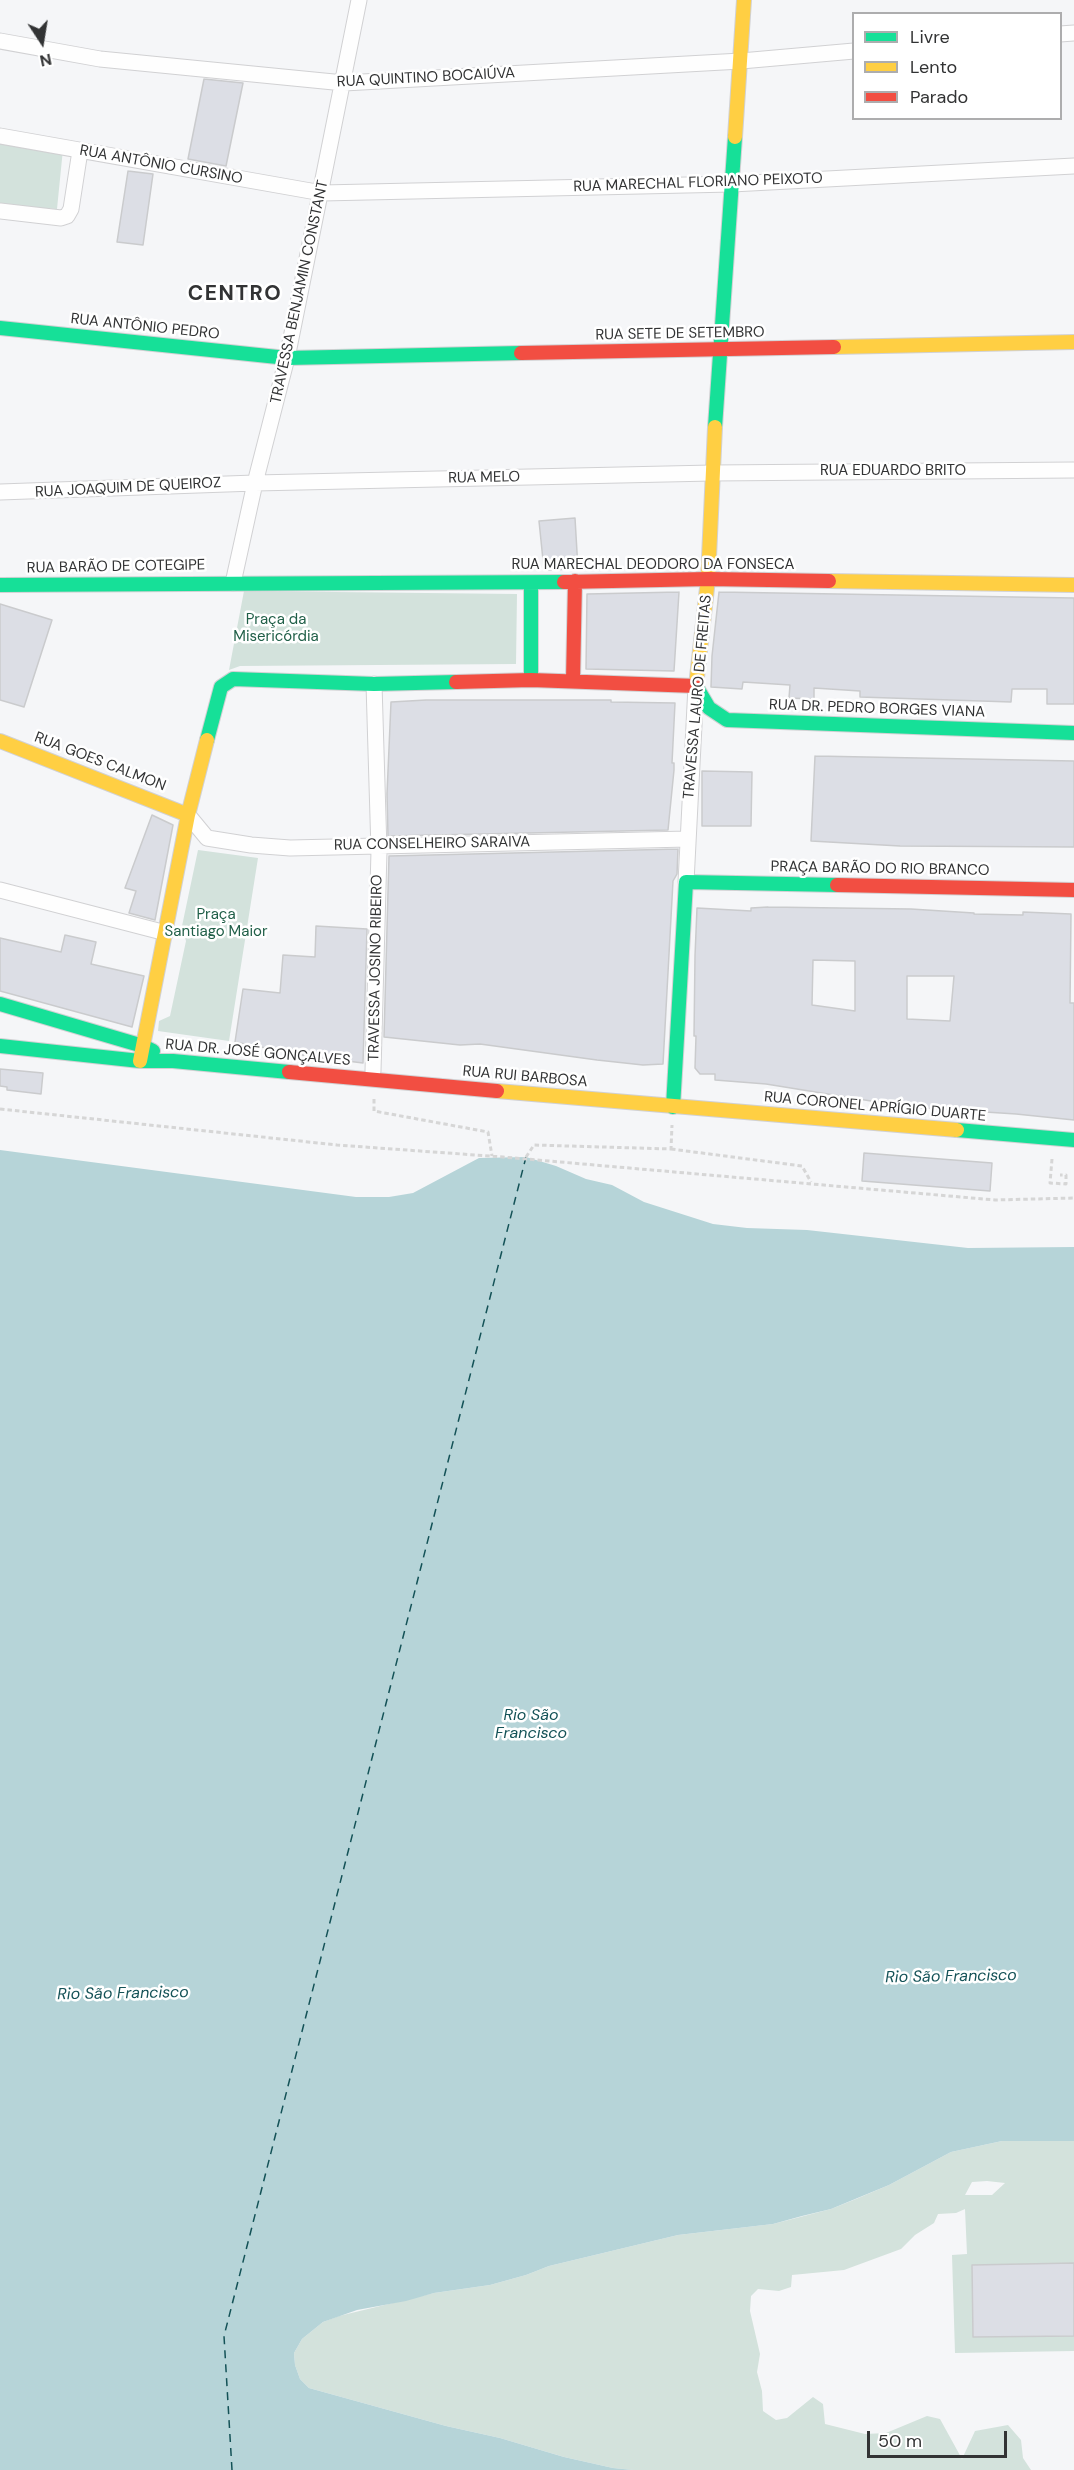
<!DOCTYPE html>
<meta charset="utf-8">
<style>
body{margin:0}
#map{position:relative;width:1074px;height:2470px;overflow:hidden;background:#f5f6f8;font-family:"DM Sans",sans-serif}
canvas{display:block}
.legend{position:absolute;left:852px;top:12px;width:210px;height:108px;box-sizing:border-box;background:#fff;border:2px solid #adadae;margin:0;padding:8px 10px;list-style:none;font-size:18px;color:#323334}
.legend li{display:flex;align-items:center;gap:12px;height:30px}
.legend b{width:30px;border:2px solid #adadae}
.north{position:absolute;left:12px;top:12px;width:60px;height:60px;-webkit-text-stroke:4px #fff;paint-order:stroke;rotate:168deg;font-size:16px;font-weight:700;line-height:24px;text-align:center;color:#323334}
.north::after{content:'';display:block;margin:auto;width:21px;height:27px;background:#323334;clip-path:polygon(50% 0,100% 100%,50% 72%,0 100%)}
.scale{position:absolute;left:867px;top:2431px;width:140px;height:27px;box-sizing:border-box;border:3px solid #323334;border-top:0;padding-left:8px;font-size:18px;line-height:21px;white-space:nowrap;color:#323334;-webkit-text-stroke:4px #fff;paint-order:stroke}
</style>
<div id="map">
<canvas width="1074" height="2470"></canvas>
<ul class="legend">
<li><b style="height:8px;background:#16e098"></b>Livre</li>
<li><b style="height:8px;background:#ffcf43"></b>Lento</li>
<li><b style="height:8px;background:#f24e42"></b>Parado</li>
</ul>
<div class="north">N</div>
<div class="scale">50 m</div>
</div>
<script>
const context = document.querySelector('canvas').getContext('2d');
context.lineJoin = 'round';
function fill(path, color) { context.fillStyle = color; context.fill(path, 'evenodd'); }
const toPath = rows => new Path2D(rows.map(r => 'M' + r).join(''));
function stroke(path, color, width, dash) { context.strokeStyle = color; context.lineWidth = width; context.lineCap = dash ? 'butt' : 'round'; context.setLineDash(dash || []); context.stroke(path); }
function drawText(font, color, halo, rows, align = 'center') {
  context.font = font + ' "DM Sans",sans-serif'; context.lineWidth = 5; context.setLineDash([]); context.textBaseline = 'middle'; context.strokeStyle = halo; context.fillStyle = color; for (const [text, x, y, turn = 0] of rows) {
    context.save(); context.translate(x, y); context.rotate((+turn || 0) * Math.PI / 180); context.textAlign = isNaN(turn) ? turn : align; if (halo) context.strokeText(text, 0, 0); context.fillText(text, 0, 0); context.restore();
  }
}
fill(toPath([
 [0,141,63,149,57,209,0,206],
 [244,591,517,594,516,664,240,666,229,670],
 [198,850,258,858,229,1041,158,1031,159,1021,170,1016,186,941,182,926],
 [1002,2141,1074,2141,1074,2351,955,2353,952,2255,967,2254,965,2209,956,2213,938,2214,934,2223,915,2235,901,2249,844,2270,792,2275,791,2287,779,2291,758,2289,751,2296,750,2311,760,2354,757,2372,762,2391,763,2411,776,2420,787,2418,813,2397,823,2404,825,2424,865,2434,886,2433,927,2416,940,2419,962,2459,975,2431,1008,2425,1021,2440,1023,2458,1031,2470,633,2470,613,2468,564,2457,500,2438,446,2426,309,2388,300,2379,295,2365,294,2353,302,2339,323,2322,339,2316,434,2293,490,2285,526,2275,549,2266,678,2235,773,2224,831,2209,856,2199,889,2185,951,2152],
 [987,2181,1005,2183,992,2195,965,2195,972,2182]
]), '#d3e2dc');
fill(toPath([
 [0,1150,356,1197,389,1197,413,1193,479,1158,526,1157,556,1166,586,1179,612,1185,644,1202,713,1224,747,1228,807,1230,968,1248,1074,1247,1074,2141,1002,2141,951,2152,889,2185,831,2209,802,2216,773,2224,678,2235,549,2266,526,2275,490,2285,434,2293,406,2301,357,2310,323,2322,302,2339,294,2353,295,2365,300,2379,309,2388,446,2426,500,2438,564,2457,613,2468,633,2470,0,2470]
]), '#b6d4d8');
stroke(toPath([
 [232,2470,224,2336,526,1157]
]), '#145257', 1.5, [8, 6]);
const building = toPath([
 [204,79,243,83,226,166,188,159,204,79],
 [128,171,153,174,143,245,117,242,128,171],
 [575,518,578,569,544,570,539,521,575,518],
 [679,592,674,671,586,669,587,594,679,592],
 [719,592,1074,598,1074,704,1047,704,1047,689,1012,689,1011,702,860,697,860,691,814,688,814,699,789,698,790,685,743,682,742,689,711,687,712,656,719,592],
 [0,604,52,620,24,707,0,700,0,604],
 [426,700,611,700,611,702,675,703,672,763,674,763,674,770,668,830,388,836,387,794,391,702,426,700],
 [815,756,1074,761,1074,847,900,846,811,841,815,756],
 [702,771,752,772,751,826,702,826,702,771],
 [152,815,173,825,155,920,129,913,136,891,125,888,152,815],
 [678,849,677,874,673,881,663,1064,643,1065,597,1060,480,1044,460,1045,384,1037,389,856,678,849],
 [768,907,911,909,974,913,974,914,1023,915,1023,912,1071,914,1070,1003,1074,1003,1074,1120,1016,1114,908,1107,766,1084,715,1080,715,1074,700,1074,695,1068,696,1036,694,1036,695,956,697,908,751,911,751,908,768,907],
 [813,960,855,961,855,1011,812,1005,813,960],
 [907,976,954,976,950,1021,907,1019,907,976],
 [316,926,367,929,363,1063,307,1056,235,1042,243,989,280,993,283,955,315,957,316,926],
 [65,935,96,942,91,964,144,976,132,1027,0,991,0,938,61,952,65,935],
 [0,1069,43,1073,41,1094,7,1090,7,1087,0,1086,0,1069],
 [864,1153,992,1163,990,1191,862,1181,864,1153],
 [1074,2263,1074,2336,973,2337,972,2265,1074,2263]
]);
fill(building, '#dcdee5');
stroke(building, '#cacbcd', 1.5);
const street = toPath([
 [1060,34,1074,33],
 [0,41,100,59,344,83,741,61,854,51],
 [0,136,322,193,732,184,1074,166],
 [0,211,61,218,67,216,71,209,80,151],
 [0,492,255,483,712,473,1074,470],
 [233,583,255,483,287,358,359,0],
 [188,815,207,838,251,845,290,848,688,839],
 [686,882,696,686],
 [0,890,166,933],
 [373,1071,379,851,374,684]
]);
const fast = toPath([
 [0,328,287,358,521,353],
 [715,427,735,137],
 [531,583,531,680],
 [0,585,564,582],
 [696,686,709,708,727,720,1074,733],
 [207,740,221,687,233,679,374,684,456,682],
 [0,1004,143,1046,153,1051],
 [0,1046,140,1061,173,1061,289,1072],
 [673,1107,686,882,837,885],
 [957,1130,1074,1140]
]);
const slow = toPath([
 [735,137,744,0],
 [834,347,1074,342],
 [829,581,1074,585],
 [696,686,708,579,715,427],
 [0,741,188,815],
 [140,1061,188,815,207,740],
 [497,1091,957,1130]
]);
const jam = toPath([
 [521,353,834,347],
 [564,582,708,579,829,581],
 [573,681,575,581],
 [456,682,531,680,696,686],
 [837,885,1074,890],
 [289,1072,497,1091]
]);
stroke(street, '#d1d1d3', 17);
stroke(fast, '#d1d1d3', 16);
stroke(slow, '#d1d1d3', 16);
stroke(jam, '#d1d1d3', 16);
stroke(toPath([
 [374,1099,374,1111,488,1132,492,1156],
 [0,1109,337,1145,503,1157,995,1200,1074,1198],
 [671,1149,802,1166,811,1182],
 [526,1157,534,1145,671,1149,672,1125],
 [1052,1159,1050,1183,1066,1184,1066,1175,1060,1175]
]), '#d6d6d6', 3, [4.5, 3]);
stroke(street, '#fefefe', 15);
stroke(fast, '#16e098', 14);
stroke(slow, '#ffcf43', 14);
stroke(jam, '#f24e42', 14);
drawText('15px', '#323334', '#fff', [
 ["RUA QUINTINO BOCAIÚVA",426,78,-3],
 ["RUA ANTÔNIO CURSINO",161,165,10],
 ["RUA MARECHAL FLORIANO PEIXOTO",698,183,-2],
 ["TRAVESSA BENJAMIN CONSTANT",300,292,-78],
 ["RUA ANTÔNIO PEDRO",145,327,6],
 ["RUA SETE DE SETEMBRO",680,334,-1],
 ["RUA EDUARDO BRITO",893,471],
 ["RUA MELO",484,478,-1],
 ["RUA JOAQUIM DE QUEIROZ",128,488,-3],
 ["RUA MARECHAL DEODORO DA FONSECA",653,565],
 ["RUA BARÃO DE COTEGIPE",116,567,-1],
 ["TRAVESSA LAURO DE FREITAS",698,697,-85],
 ["RUA DR. PEDRO BORGES VIANA",877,709,2],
 ["RUA GOES CALMON",100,762,21],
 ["RUA CONSELHEIRO SARAIVA",432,844,-1],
 ["PRAÇA BARÃO DO RIO BRANCO",880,869,1],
 ["TRAVESSA JOSINO RIBEIRO",376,968,-89],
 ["RUA DR. JOSÉ GONÇALVES",258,1053,5],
 ["RUA RUI BARBOSA",525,1077,5],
 ["RUA CORONEL APRÍGIO DUARTE",875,1107,5]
]);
drawText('15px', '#205f48', '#fff', [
 ["Praça da",276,620],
 ["Misericórdia",276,637],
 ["Praça",216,915],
 ["Santiago Maior",216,932]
]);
drawText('italic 16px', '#145257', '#fff', [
 ["Rio São",531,1716],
 ["Francisco",531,1734],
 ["Rio São Francisco",951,1977,-1],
 ["Rio São Francisco",123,1994,-1]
]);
context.letterSpacing = '1.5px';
drawText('bold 21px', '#323334', '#fff', [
 ["CENTRO",235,294]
]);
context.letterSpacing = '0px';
</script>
